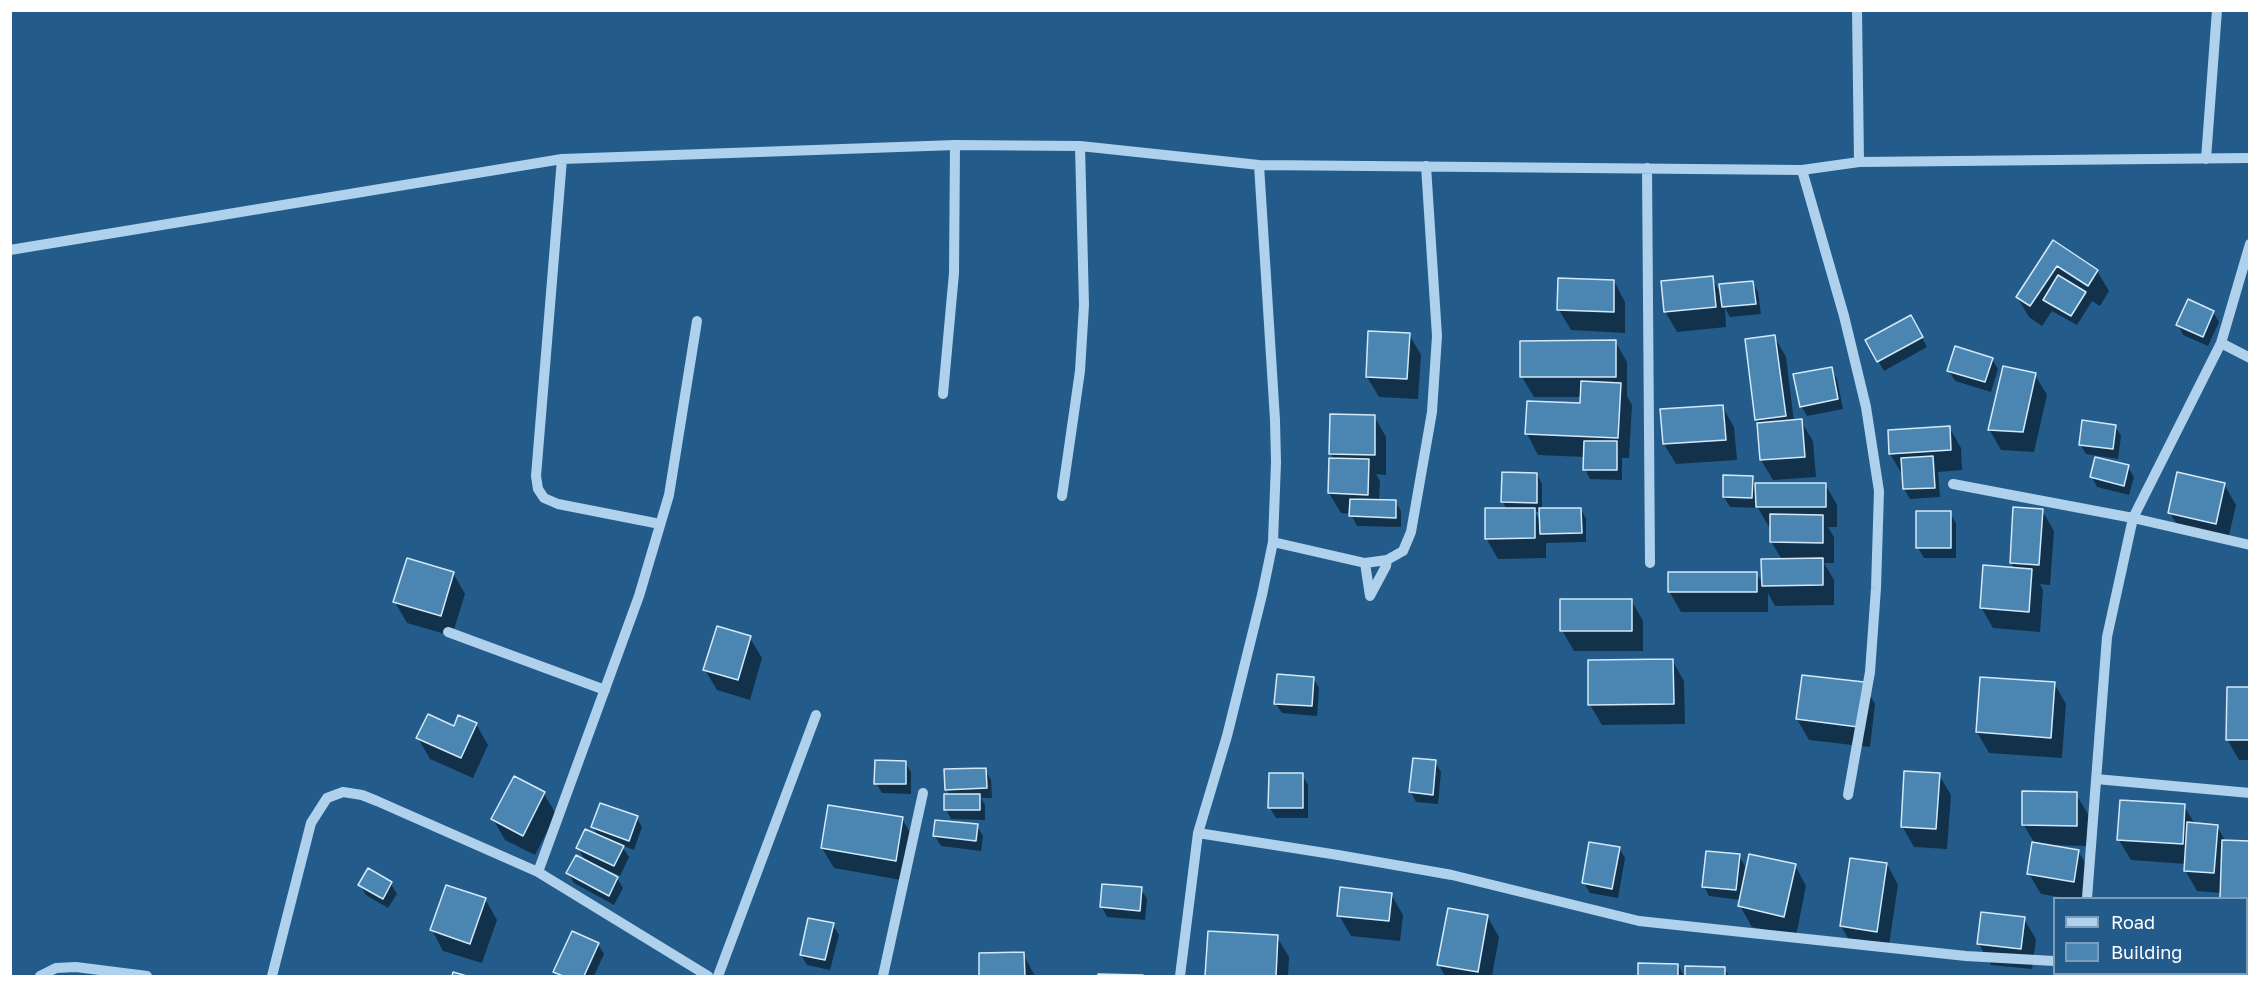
<!DOCTYPE html>
<style>
body{margin:0}
#map{position:relative;width:2260px;height:987px;overflow:hidden;background:#235c8b;font-family:"Golos Text",sans-serif}
canvas{display:block}
.frame{position:absolute;inset:0;border:12px solid #fff;pointer-events:none}
.legend{position:absolute;left:2053px;top:897px;width:195px;height:78px;box-sizing:border-box;background:#235c8b;border:2px solid #7b9db9;margin:0;padding:8px 10px;list-style:none;font-size:18px;color:#fff}
.legend li{display:flex;align-items:center;gap:12px;height:30px}
.legend b{width:30px;border:2px solid #7b9db9}
</style>
<div id="map">
<canvas width="2260" height="987"></canvas>
<div class="frame"></div>
<ul class="legend">
<li><b style="height:8px;background:#b0d1eb"></b>Road</li>
<li><b style="height:16px;background:#4b86b2"></b>Building</li>
</ul>
</div>
<script>
const context = document.querySelector('canvas').getContext('2d');
context.lineJoin = 'round';
function fill(path, color) { context.fillStyle = color; context.fill(path, 'evenodd'); }
const toPath = rows => new Path2D(rows.map(r => 'M' + r).join(''));
function stroke(path, color, width, dash) { context.strokeStyle = color; context.lineWidth = width; context.lineCap = dash ? 'butt' : 'round'; context.setLineDash(dash || []); context.stroke(path); }
fill(toPath([
 [2053,242,2097,271,2109,291,2100,306,2092,301,2077,325,2052,311,2042,326,2029,317,2017,297],
 [1712,278,1722,296,1752,282,1758,292,1761,314,1730,317,1725,308,1726,327,1677,332,1665,311],
 [1614,281,1625,302,1625,333,1571,330,1559,310],
 [2189,301,2213,312,2219,322,2208,346,2183,335,2178,325],
 [1911,317,1927,347,1884,371,1867,341],
 [1409,334,1421,355,1418,399,1379,397,1367,377],
 [1774,336,1786,357,1794,422,1801,421,1813,441,1816,477,1773,480,1761,460,1759,424,1756,420,1746,340],
 [1615,341,1627,362,1627,396,1632,405,1629,458,1622,458,1622,480,1590,479,1585,469,1585,457,1538,455,1527,434,1528,402,1581,405,1582,397,1534,397,1522,377],
 [1992,359,1998,369,1991,392,1955,381,1949,371],
 [1831,369,1837,379,1843,409,1807,416,1801,406],
 [2035,375,2047,395,2034,452,2001,450,1989,429],
 [1722,406,1734,427,1737,460,1676,464,1664,444,1662,410],
 [1374,416,1386,437,1386,475,1376,474,1380,481,1379,501,1395,501,1401,511,1401,527,1357,526,1351,514,1341,513,1329,493,1334,459,1330,453],
 [2115,426,2121,436,2118,459,2086,454,2080,444],
 [1949,427,1961,448,1962,470,1938,472,1940,497,1910,499,1904,489,1902,474,1890,454],
 [2128,467,2134,477,2129,495,2097,487,2092,477],
 [1537,474,1542,484,1542,510,1581,509,1586,519,1586,542,1546,543,1546,558,1498,559,1486,538,1507,510,1503,502],
 [1535,512,1541,512,1541,522],
 [1752,478,1756,485,1825,484,1837,505,1837,527,1828,527,1834,537,1834,563,1824,563,1834,580,1834,605,1775,606,1768,593,1768,612,1681,612,1669,591,1756,573,1764,586,1782,560,1771,541,1772,527,1769,527,1758,508,1730,507,1724,497],
 [2224,484,2236,505,2227,544,2182,533,2170,513],
 [2042,510,2054,531,2050,585,2040,584,2043,590,2040,632,1993,628,1981,607,2015,569,2011,563],
 [1918,513,1950,513,1956,523,1956,558,1924,558,1918,548],
 [453,573,465,594,452,636,407,623,395,602],
 [1631,600,1643,621,1643,651,1574,651,1562,630],
 [750,638,762,658,750,700,717,690,705,670],
 [1672,660,1684,681,1685,724,1602,725,1590,705],
 [1313,678,1319,688,1317,716,1282,713,1276,704],
 [1863,683,1875,704,1870,747,1809,740,1797,719],
 [2054,683,2066,704,2062,758,1989,753,1977,732],
 [2250,689,2250,760,2239,760,2227,739],
 [476,724,488,745,473,778,430,759,418,738],
 [905,762,911,772,911,794,882,793,876,783],
 [1435,762,1441,772,1438,804,1416,802,1411,792],
 [985,770,991,780,992,798,981,798,985,805,985,820,951,819,946,809,950,796,946,789],
 [1302,775,1308,785,1308,818,1276,818,1270,808],
 [1939,775,1951,795,1947,849,1914,847,1902,826],
 [514,778,544,794,556,814,535,855,505,840,493,819],
 [2076,794,2088,814,2087,846,2053,845,2053,847,2078,851,2090,871,2086,898,2065,898,2041,894,2029,874,2034,842,2023,824],
 [2184,806,2195,824,2217,826,2226,842,2250,843,2250,924,2246,924,2246,898,2222,898,2222,893,2197,891,2185,870,2186,864,2131,860,2119,840],
 [636,817,642,827,634,850,621,845,629,857,620,876,601,867,600,869,617,878,623,888,614,905,574,883,568,873,585,861,578,848,598,836,593,827],
 [902,819,914,839,907,881,834,868,822,848],
 [977,826,983,836,981,851,941,846,935,836],
 [1619,848,1625,858,1618,898,1590,893,1584,883],
 [1739,856,1745,866,1743,882,1795,865,1806,886,1796,936,1752,927,1740,906,1741,900,1709,896,1704,886],
 [1887,864,1898,885,1888,952,1853,947,1841,926],
 [391,884,397,894,388,908,366,895,360,885],
 [1141,889,1147,899,1145,920,1107,917,1102,907],
 [1391,894,1403,915,1400,941,1351,936,1339,915],
 [485,899,497,920,482,963,443,951,432,930],
 [1487,916,1499,937,1492,976,1445,976,1439,965],
 [2024,919,2036,939,2032,969,1991,965,1979,944],
 [833,925,839,935,830,970,807,965,801,955],
 [1209,933,1277,937,1289,957,1288,976,1206,976],
 [598,944,604,954,594,976,557,976,555,972],
 [1023,954,1035,976,981,976,980,955],
 [1639,965,1678,965,1684,976,1639,976],
 [1687,967,1724,968,1729,976,1686,976]
]), '#0007');
const building = toPath([
 [2053,240,2098,270,2088,286,2057,266,2030,306,2016,297,2053,240],
 [2058,275,2086,292,2071,316,2043,300,2058,275],
 [1713,276,1716,307,1664,312,1661,281,1713,276],
 [1558,278,1614,280,1614,312,1557,310,1558,278],
 [1753,281,1756,304,1722,307,1719,284,1753,281],
 [2188,299,2214,311,2203,337,2176,325,2188,299],
 [1911,315,1923,337,1877,362,1865,340,1911,315],
 [1368,331,1410,333,1407,379,1366,377,1368,331],
 [1775,335,1786,416,1755,420,1745,339,1775,335],
 [1616,340,1616,377,1520,377,1520,341,1616,340],
 [1955,346,1993,358,1985,382,1947,371,1955,346],
 [2003,366,2036,373,2023,432,1988,430,2003,366],
 [1832,367,1838,399,1800,407,1793,374,1832,367],
 [1581,381,1621,383,1618,438,1525,434,1527,401,1580,403,1581,381],
 [1723,405,1726,440,1663,444,1660,409,1723,405],
 [1330,414,1375,415,1375,455,1329,454,1330,414],
 [1802,419,1805,457,1760,460,1757,423,1802,419],
 [2082,420,2116,425,2113,449,2079,445,2082,420],
 [1950,426,1951,450,1889,454,1888,430,1950,426],
 [1584,441,1617,441,1617,470,1583,470,1584,441],
 [1933,456,1935,488,1903,489,1901,458,1933,456],
 [2095,457,2129,465,2124,486,2090,477,2095,457],
 [1329,458,1369,459,1368,495,1328,493,1329,458],
 [1502,472,1537,473,1537,503,1501,502,1502,472],
 [2177,472,2225,483,2216,524,2168,513,2177,472],
 [1723,475,1753,476,1752,498,1723,497,1723,475],
 [1755,483,1826,483,1826,507,1756,507,1755,483],
 [1350,499,1396,500,1396,518,1349,516,1350,499],
 [2013,507,2043,509,2039,565,2010,563,2013,507],
 [1485,508,1535,508,1535,538,1485,539,1485,508],
 [1539,508,1581,508,1582,533,1540,534,1539,508],
 [1916,511,1951,511,1951,548,1916,548,1916,511],
 [1770,514,1823,515,1823,543,1770,542,1770,514],
 [407,558,454,572,441,616,393,602,407,558],
 [1823,558,1823,585,1762,586,1761,559,1823,558],
 [1983,565,2032,569,2029,612,1980,608,1983,565],
 [1668,572,1757,572,1757,592,1668,592,1668,572],
 [1560,599,1632,599,1632,631,1560,631,1560,599],
 [717,626,751,636,738,680,703,670,717,626],
 [1673,659,1674,704,1588,705,1588,660,1673,659],
 [1277,674,1314,677,1312,706,1274,704,1277,674],
 [1802,675,1864,682,1858,727,1796,719,1802,675],
 [1980,677,2055,682,2051,738,1976,732,1980,677],
 [2227,687,2250,687,2250,740,2226,740,2227,687],
 [428,714,454,726,458,715,477,723,461,758,416,738,428,714],
 [1413,758,1436,760,1433,795,1409,792,1413,758],
 [875,760,906,761,906,784,874,784,875,760],
 [986,768,987,788,945,790,944,769,986,768],
 [1904,771,1940,773,1936,829,1901,827,1904,771],
 [1269,773,1303,773,1303,808,1268,808,1269,773],
 [514,776,545,792,523,836,491,819,514,776],
 [2022,791,2077,792,2077,826,2022,825,2022,791],
 [944,794,980,794,980,810,944,810,944,794],
 [2120,800,2185,804,2183,844,2117,840,2120,800],
 [600,803,638,816,629,841,591,827,600,803],
 [828,805,903,817,896,861,821,848,828,805],
 [935,820,978,824,976,841,933,836,935,820],
 [2187,822,2218,825,2214,873,2184,871,2187,822],
 [585,829,624,846,614,866,576,848,585,829],
 [2222,840,2250,841,2250,904,2246,904,2246,898,2220,898,2222,840],
 [1589,842,1620,847,1612,889,1582,883,1589,842],
 [2032,842,2079,850,2074,882,2027,874,2032,842],
 [1706,851,1740,854,1736,890,1702,887,1706,851],
 [1749,854,1796,864,1784,917,1738,906,1749,854],
 [576,855,618,877,609,896,566,873,576,855],
 [1850,858,1887,863,1877,932,1840,926,1850,858],
 [368,868,392,882,383,899,358,885,368,868],
 [1102,884,1142,887,1140,911,1100,907,1102,884],
 [446,885,486,898,470,944,430,930,446,885],
 [1340,887,1392,893,1389,921,1337,916,1340,887],
 [1448,908,1488,915,1478,972,1437,965,1448,908],
 [1981,912,2025,917,2021,949,1977,944,1981,912],
 [808,918,834,923,825,960,800,955,808,918],
 [572,931,599,943,584,976,563,976,553,972,572,931],
 [1208,931,1278,935,1276,976,1205,976,1208,931],
 [1024,952,1025,976,979,976,979,953,1024,952],
 [1638,963,1678,964,1678,976,1638,976,1638,963],
 [1685,966,1725,967,1725,976,1685,976,1685,966],
 [453,972,467,976,452,976,453,972],
 [1098,974,1143,975,1143,976,1098,976,1098,974]
]);
fill(building, '#4b86b2');
stroke(building, '#d4e9f8', 1.5);
stroke(toPath([
 [562,159,536,476,538,489,544,498,558,504,660,524],
 [2206,159,2217,10],
 [1859,162,2250,158],
 [1647,168,1650,563],
 [1802,170,1844,316,1866,407,1879,491,1876,588,1870,672,1848,795],
 [10,250,562,159,955,145,1080,146,1259,165,1802,170,1859,162,1857,10],
 [2221,343,2250,358],
 [943,394,954,273,955,145],
 [1953,484,2133,518,2250,545],
 [1062,496,1080,371,1084,305,1080,146],
 [1273,542,1365,563,1387,560,1403,551,1411,532,1432,412,1437,336,1426,166],
 [1365,563,1370,596,1386,566,1387,560],
 [448,632,605,690],
 [2096,779,2250,793],
 [1198,833,1338,855,1452,875,1639,921,1966,956,2054,961],
 [538,872,639,596,669,495,697,321],
 [2087,898,2107,637,2133,518,2221,343,2250,244],
 [2136,974,2150,976],
 [40,976,56,968,76,967,147,976],
 [272,976,311,823,327,798,343,792,362,795,377,801,538,872,708,976],
 [718,976,816,715],
 [883,976,923,793],
 [1180,976,1198,833,1227,736,1262,595,1273,542,1276,462,1275,420,1259,165],
 [2081,976,2081,974]
]), '#b0d1eb', 10);
</script>
